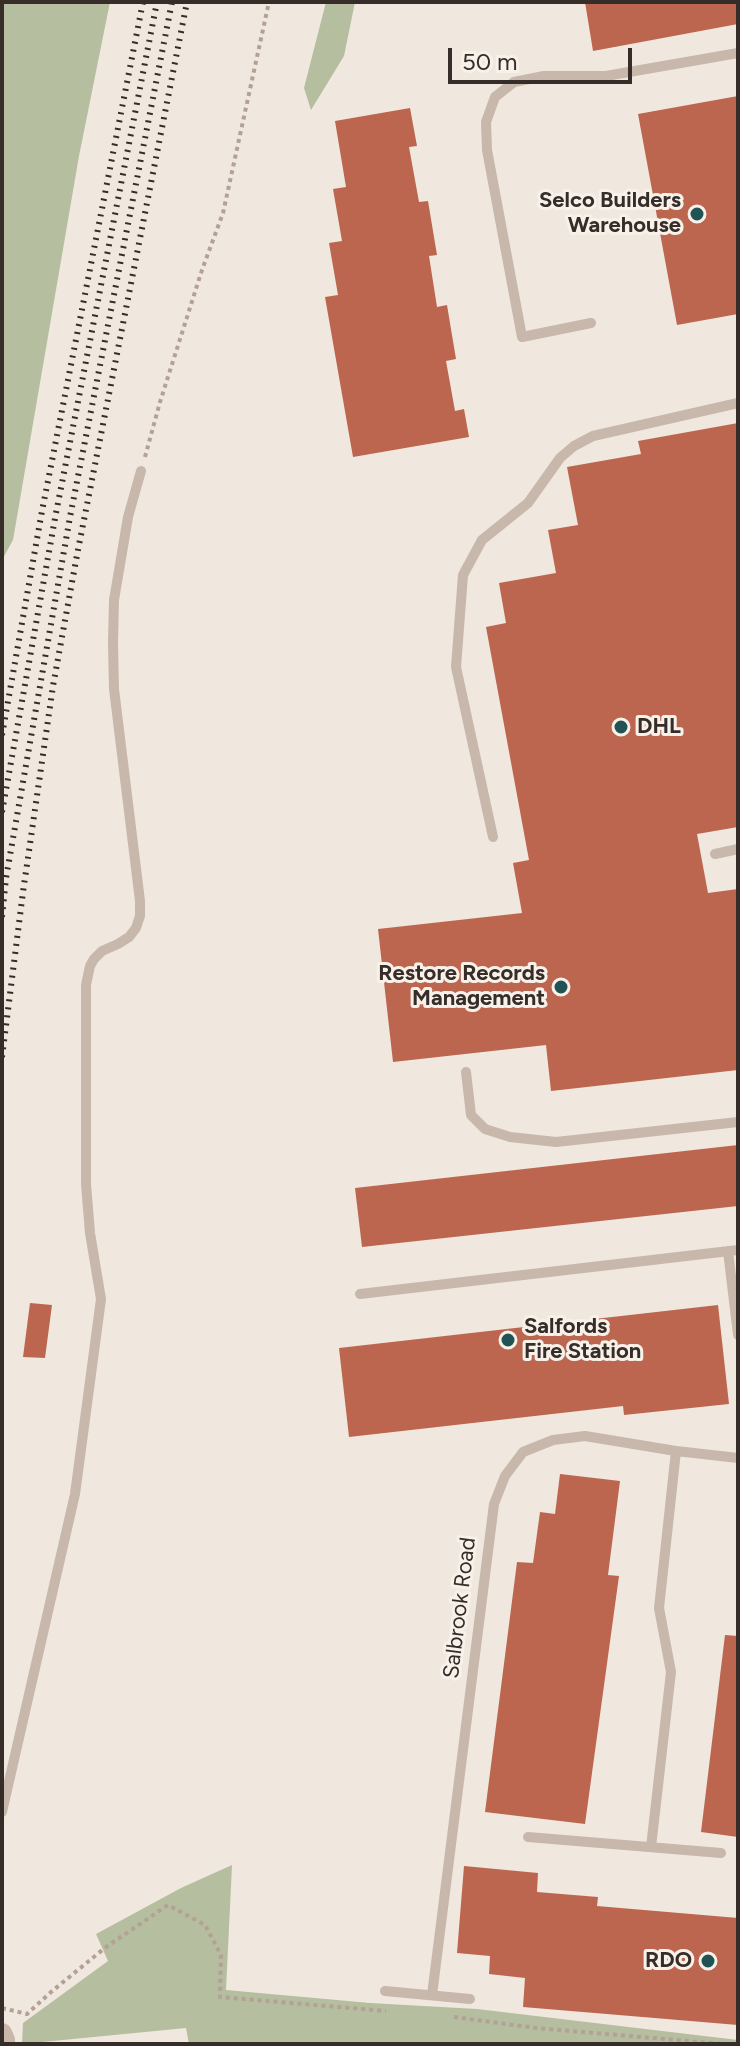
<!DOCTYPE html>
<style>
body{margin:0}
#map{position:relative;width:740px;height:2046px;overflow:hidden;background:#f0e7de;font-family:Figtree,sans-serif}
canvas{display:block}
.frame{position:absolute;inset:0;border:4px solid #362d29;pointer-events:none}
.scale{position:absolute;left:448px;top:48px;width:184px;height:36px;box-sizing:border-box;border:4px solid #362d29;border-top:0;padding-left:10px;font-size:24px;line-height:28px;white-space:nowrap;color:#362d29;-webkit-text-stroke:6px #f8f1ea;paint-order:stroke}
</style>
<div id="map">
<canvas width="740" height="2046"></canvas>
<div class="frame"></div>
<div class="scale">50 m</div>
</div>
<script>
const context = document.querySelector('canvas').getContext('2d');
context.lineJoin = 'round';
function fill(path, color) { context.fillStyle = color; context.fill(path, 'evenodd'); }
const toPath = rows => new Path2D(rows.map(r => 'M' + r).join(''));
function stroke(path, color, width, dash) { context.strokeStyle = color; context.lineWidth = width; context.lineCap = dash ? 'butt' : 'round'; context.setLineDash(dash || []); context.stroke(path); }
function drawText(font, color, halo, rows, align = 'center') {
  context.font = font + ' Figtree,sans-serif'; context.lineWidth = 6; context.setLineDash([]); context.textBaseline = 'middle'; context.strokeStyle = halo; context.fillStyle = color; for (const [text, x, y, turn = 0] of rows) {
    context.save(); context.translate(x, y); context.rotate((+turn || 0) * Math.PI / 180); context.textAlign = isNaN(turn) ? turn : align; if (halo) context.strokeText(text, 0, 0); context.fillText(text, 0, 0); context.restore();
  }
}
fill(toPath([
 [2,2,110,2,79,156,13,540,2,560],
 [326,2,355,2,344,56,311,110,304,88],
 [232,1865,226,1990,370,2003,477,2009,738,2040,738,2044,265,2044,262,2042,253,2044,189,2044,186,2028,22,2044,23,2023,108,1961,96,1934,181,1888]
]), '#b5be9f');
fill(toPath([
 [585,2,738,2,738,24,593,51],
 [738,96,738,314,677,325,638,114],
 [410,108,417,146,409,147,419,202,428,201,437,255,429,256,437,307,447,305,456,359,446,361,455,411,464,409,469,437,353,457,325,297,338,295,329,243,342,241,333,189,346,187,335,121],
 [738,423,738,827,697,834,708,893,738,889,738,1070,551,1091,546,1045,393,1062,378,929,522,913,513,863,529,860,486,627,506,623,499,583,556,573,548,530,578,525,567,467,641,454,638,441],
 [738,1145,738,1206,362,1247,355,1188],
 [30,1303,52,1305,45,1358,23,1357],
 [718,1305,729,1404,624,1415,623,1406,349,1437,339,1348],
 [560,1474,620,1481,608,1575,619,1576,585,1824,485,1812,517,1562,533,1563,540,1512,555,1514],
 [725,1635,738,1636,738,1837,701,1832],
 [464,1866,538,1873,537,1892,598,1897,597,1906,738,1918,738,2025,523,2007,525,1978,489,1974,490,1956,457,1953]
]), '#bc6650');
stroke(toPath([
 [145,457,160,402,202,270,223,213,269,2],
 [2,2008,27,2014,51,1992,106,1947,168,1905,205,1925,221,1955,220,1997,386,2011],
 [454,2017,536,2028,723,2044]
]), '#b3a195', 4, [4, 4]);
stroke(toPath([
 [591,323,522,337,487,150,486,122,495,97,514,82,544,76,606,76,738,53],
 [493,837,456,667,463,575,482,540,528,503,560,458,574,446,593,436,738,403],
 [715,854,738,849],
 [466,1072,471,1115,485,1129,510,1137,556,1142,738,1122],
 [728,1251,738,1335],
 [360,1294,738,1250],
 [2,1812,75,1494,101,1299,90,1233,86,1184,86,985,90,966,94,959,102,951,118,944,129,937,136,928,140,916,140,901,114,689,113,643,114,600,128,517,141,471],
 [528,1837,721,1853],
 [651,1847,671,1672,659,1608,676,1451],
 [385,1991,470,1999],
 [432,1995,494,1504,505,1476,523,1452,553,1440,585,1436,676,1451,738,1458]
]), '#c8b7ab', 10);
stroke(toPath([
 [2,2033,5,2040,5,2044]
]), '#c8b7ab', 20);
stroke(toPath([
 [2,735,42,511,143,2],
 [2,812,56,513,157,2],
 [2,917,6,878,70,517,172,2],
 [2,1057,23,892,53,686,77,555,187,2]
]), '#362d29', 6, [2, 6]);
for (const [x, y, r, color] of [
 [697,214,8,"#225354"],
 [621,727,8,"#225354"],
 [561,987,8,"#225354"],
 [508,1340,8,"#225354"],
 [708,1961,8,"#225354"]
]) { const dot = new Path2D(); dot.arc(x, y, r, 0, 2 * Math.PI); context.fillStyle = color; context.fill(dot); stroke(dot, '#f8f1ea', 3); }
drawText('bold 22px', '#362d29', '#f8f1ea', [
 ["Selco Builders",681,201],
 ["Warehouse",681,226],
 ["DHL",637,727,"left"],
 ["Restore Records",545,974],
 ["Management",545,999],
 ["Salfords",524,1327,"left"],
 ["Fire Station",524,1352,"left"],
 ["RDO",692,1961]
], 'right');
drawText('22px', '#362d29', '#f8f1ea', [
 ["Salbrook Road",460,1608,-83]
]);
</script>
